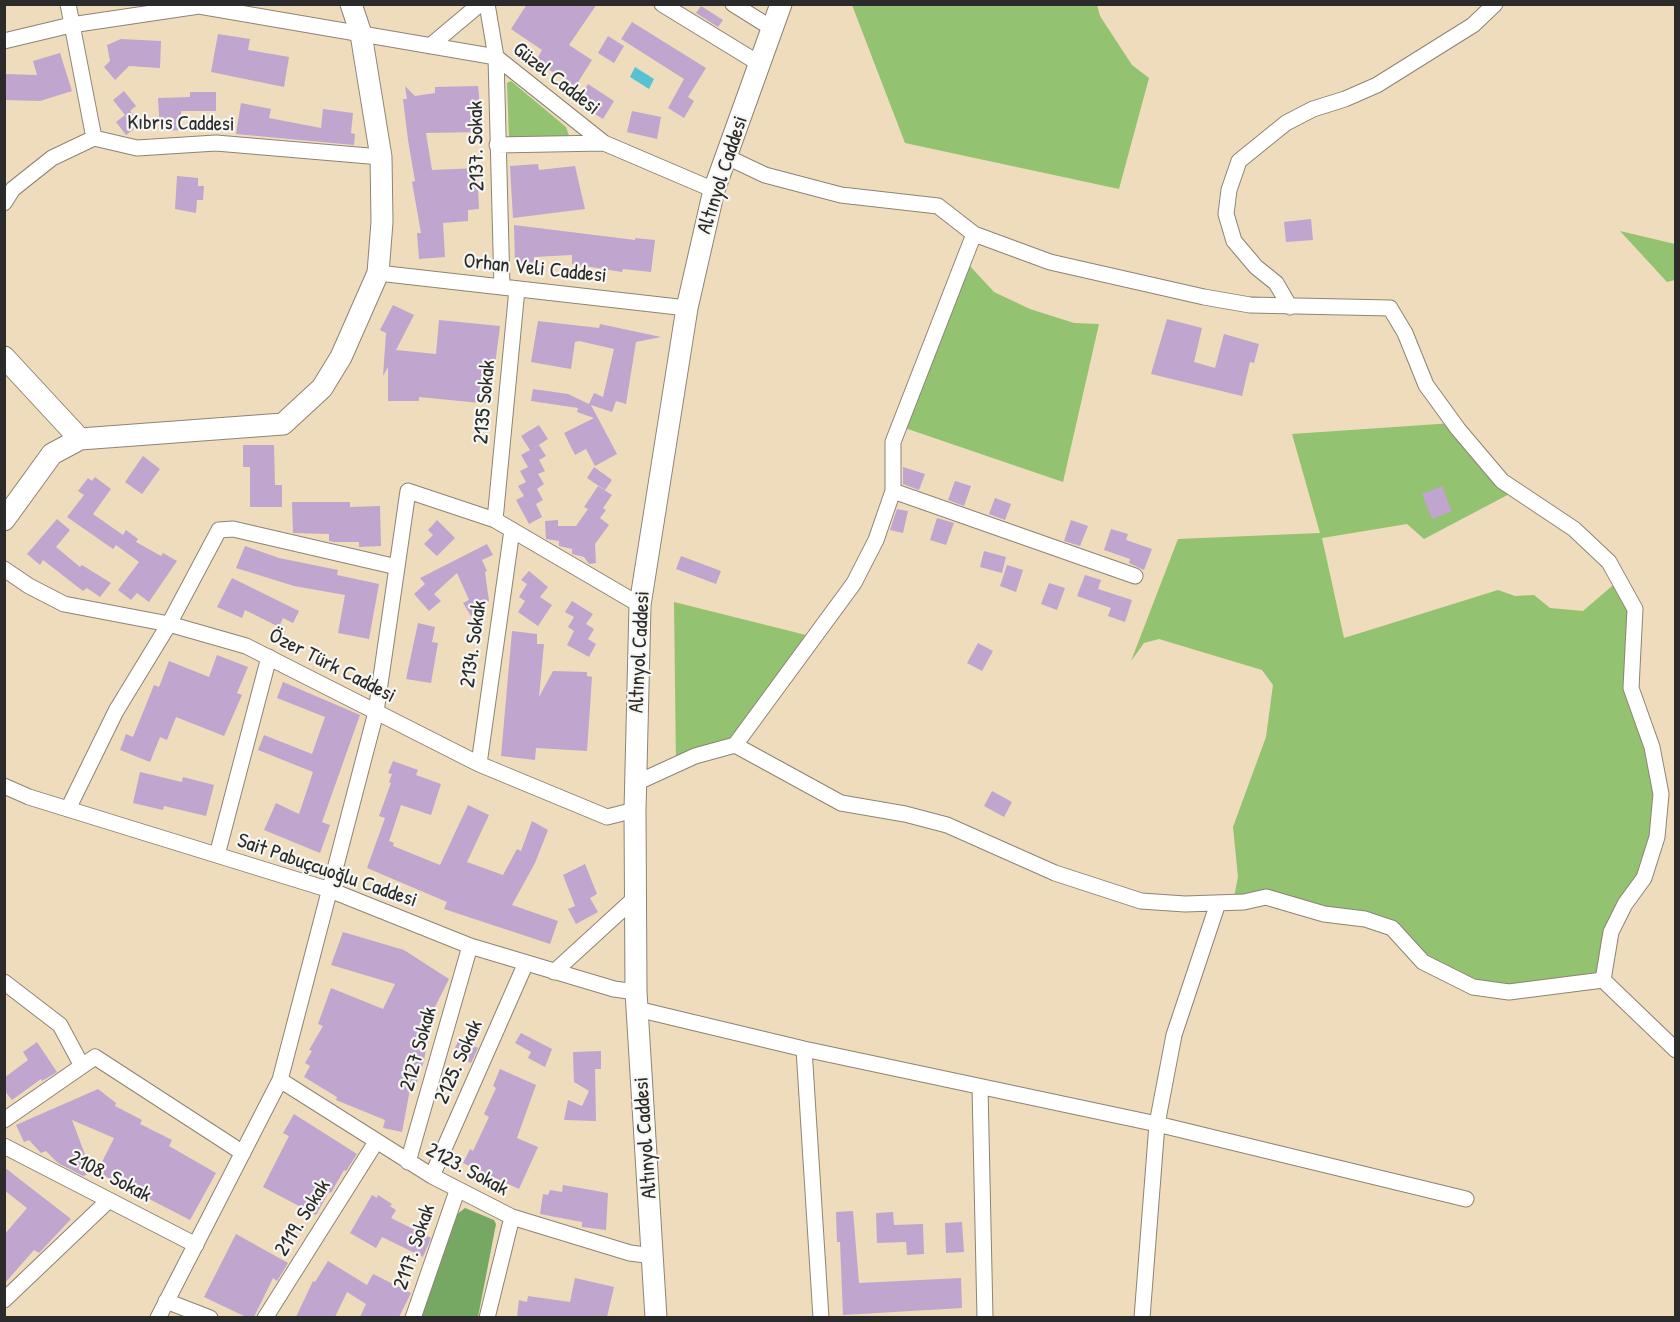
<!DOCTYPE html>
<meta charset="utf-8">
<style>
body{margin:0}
#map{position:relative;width:1680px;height:1322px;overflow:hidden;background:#efdcbc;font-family:"Patrick Hand",sans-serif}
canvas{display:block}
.frame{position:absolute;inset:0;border:6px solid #2b2b2b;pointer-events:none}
</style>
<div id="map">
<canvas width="1680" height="1322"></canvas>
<div class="frame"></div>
</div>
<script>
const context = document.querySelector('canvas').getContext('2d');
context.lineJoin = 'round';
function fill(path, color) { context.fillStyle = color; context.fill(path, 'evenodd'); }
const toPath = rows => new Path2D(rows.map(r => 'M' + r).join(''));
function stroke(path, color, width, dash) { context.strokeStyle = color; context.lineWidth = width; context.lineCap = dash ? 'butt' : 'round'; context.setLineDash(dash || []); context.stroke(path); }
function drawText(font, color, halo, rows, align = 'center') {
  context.font = font + ' "Patrick Hand",sans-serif'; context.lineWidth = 4.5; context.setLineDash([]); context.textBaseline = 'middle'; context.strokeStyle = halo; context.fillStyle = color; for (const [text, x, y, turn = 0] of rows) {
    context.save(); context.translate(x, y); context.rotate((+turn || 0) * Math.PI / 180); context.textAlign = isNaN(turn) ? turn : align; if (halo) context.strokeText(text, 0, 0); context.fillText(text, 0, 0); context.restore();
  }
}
fill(toPath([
 [852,5,1097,5,1100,16,1132,65,1149,78,1119,189,905,143],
 [511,81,566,127,570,138,509,139,507,83],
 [1620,231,1675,244,1675,280,1667,282],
 [969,265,994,292,1030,309,1074,323,1099,324,1063,482,899,426],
 [1453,423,1517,490,1424,539,1407,524,1322,538,1344,638,1498,590,1515,596,1534,595,1550,608,1583,611,1619,580,1635,609,1631,688,1652,747,1657,837,1625,904,1603,980,1509,992,1453,979,1392,928,1266,898,1233,902,1238,877,1233,827,1266,737,1273,685,1262,670,1159,639,1144,643,1131,661,1178,539,1320,533,1292,434],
 [674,602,814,637,735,745,676,766]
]), '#93c271');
fill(toPath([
 [465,1208,494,1220,496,1224,478,1317,420,1318,456,1215]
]), '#76a863');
fill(toPath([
 [635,67,654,79,649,89,630,77]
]), '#58c1d4');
fill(toPath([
 [527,4,597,4,569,45,592,60,575,87,536,61,542,50,511,29],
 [701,6,723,20,718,27,696,13],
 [632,22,706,68,688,97,694,101,684,118,668,108,684,79,621,39],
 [218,34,250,39,248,50,289,57,284,87,211,72],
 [608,36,624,46,614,63,598,53],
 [121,39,161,41,160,68,129,66,115,80,104,67,110,61,107,45],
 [60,53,72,91,40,101,4,100,4,74,37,75,33,61],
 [588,84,614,101,603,119,577,103],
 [405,86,415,96,435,93,435,87,478,86,483,132,426,133,432,170,477,168,479,209,468,210,468,221,443,223,445,257,419,259,417,233,421,233,412,182,415,181,408,140,403,99,407,99],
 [124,91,136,106,130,111,141,124,126,135,116,122,125,115,113,100],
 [190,92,216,92,216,111,181,111,182,130,160,131,158,98,190,97],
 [241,103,271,109,269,118,321,128,323,109,353,113,351,133,355,134,354,145,236,134],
 [632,111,661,117,657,139,627,132],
 [538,164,539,170,575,166,585,209,513,218,510,166],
 [177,176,198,178,198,186,204,186,203,200,197,200,196,213,175,209],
 [1311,219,1313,240,1286,242,1284,222],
 [514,225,635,240,635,238,655,240,651,272,623,269,622,272,572,264,572,255,534,257,534,264,515,265],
 [393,305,414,315,396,350,436,354,439,320,500,326,490,404,419,397,419,401,388,401,388,367,383,376,386,333,380,330],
 [1167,319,1202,328,1194,362,1215,368,1224,334,1259,344,1254,363,1250,362,1242,396,1151,374],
 [538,321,599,328,600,324,661,337,636,342,626,404,616,401,612,412,591,405,617,454,595,466,586,449,575,455,564,433,594,418,577,412,578,408,531,401,533,389,568,394,589,404,594,393,603,397,614,349,579,341,575,342,571,369,531,362],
 [539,425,548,439,531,450,539,445,546,456,539,460,545,471,538,474,544,484,537,489,543,500,536,504,542,517,529,524,516,500,524,496,518,486,526,482,520,471,528,467,521,455,530,450,521,436],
 [243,445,274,445,275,485,282,485,282,507,250,507,250,467,243,467],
 [143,456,160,469,142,494,125,482],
 [594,467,612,480,605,490,587,478],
 [903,467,925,474,919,490,903,484],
 [95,477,111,489,93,514,123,535,126,530,138,539,136,542,161,556,163,553,177,561,149,602,137,593,131,600,118,590,139,562,116,545,113,549,67,517,84,495,78,491,88,478,92,481],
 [955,481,971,486,964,506,948,500],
 [598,486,612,495,603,508,606,510,600,518,609,525,595,544,596,563,589,564,584,557,572,554,572,549,559,546,559,541,546,539,545,521,558,520,558,526,576,526,588,509,584,507],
 [1442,486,1452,511,1432,519,1422,494],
 [995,498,1011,504,1005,520,989,514],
 [292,502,350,502,350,507,380,506,381,546,359,547,359,542,334,542,329,541,329,534,293,533],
 [897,509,908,511,903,533,890,530],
 [937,518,954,523,946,545,930,540],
 [57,519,70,530,56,547,80,567,82,565,111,583,100,597,87,588,83,591,43,560,40,565,27,554],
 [437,520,455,538,437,556,424,544,433,535,428,530],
 [1071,520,1088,526,1080,546,1064,541],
 [1111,529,1128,534,1126,540,1152,549,1144,570,1129,563,1130,559,1104,550],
 [487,544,493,555,482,560,487,571,485,572,489,601,471,616,463,603,469,600,457,573,434,594,441,601,429,611,414,594,425,584,420,578],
 [245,546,279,558,338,570,337,575,379,584,369,639,338,633,345,595,294,586,236,568],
 [984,551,1006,557,1002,573,980,567],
 [681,556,721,571,716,584,676,569],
 [1007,565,1023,570,1016,592,1000,586],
 [529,571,548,587,540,597,552,605,538,626,518,612,525,601,519,597,527,584,521,580],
 [1085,575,1101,580,1098,589,1132,600,1125,622,1108,616,1111,608,1077,596],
 [232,578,299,611,293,623,283,618,279,627,245,610,242,618,217,607],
 [1049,583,1065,588,1057,610,1041,604],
 [572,601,593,614,586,624,594,629,588,639,596,644,589,657,567,645,574,631,568,627,574,617,565,612],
 [418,623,435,627,432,642,438,643,431,683,406,679],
 [512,631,537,634,537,644,544,644,539,697,553,671,587,672,587,676,592,677,587,751,536,748,535,760,501,756],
 [978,643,993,651,982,671,967,663],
 [217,655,248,667,237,693,242,695,224,736,176,717,167,740,160,737,150,762,120,750,126,734,133,737,154,685,159,687,169,661,209,677],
 [283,682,360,715,322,822,330,825,320,853,264,830,276,803,299,814,313,772,258,750,264,735,312,754,325,717,277,698],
 [393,761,418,770,416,775,441,784,431,815,401,805,389,841,394,843,393,846,440,865,468,805,489,815,467,862,503,875,517,849,521,851,532,821,548,830,535,863,512,905,558,921,550,944,444,909,447,902,367,868,385,818,379,816,391,783,389,782,392,774,388,773],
 [140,772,182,782,183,777,214,785,206,816,164,806,163,810,133,803],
 [992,791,1012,802,1004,817,984,806],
 [585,864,597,894,590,898,598,912,576,924,568,909,575,906,563,875],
 [343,932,404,950,449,979,433,1011,436,1012,420,1047,426,1048,424,1061,416,1085,411,1084,402,1132,383,1128,385,1120,336,1100,337,1097,304,1077,310,1066,305,1063,312,1051,309,1050,323,1026,318,1024,331,988,383,1009,395,984,331,965],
 [521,1033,552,1049,545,1067,528,1058,531,1052,515,1043],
 [459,1039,478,1048,471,1063,452,1055],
 [37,1042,57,1072,42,1081,41,1079,12,1100,4,1090,4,1078,28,1060,23,1052],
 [601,1051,601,1069,595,1069,596,1121,564,1120,568,1100,582,1106,589,1091,574,1082,573,1052],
 [500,1069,536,1085,517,1138,538,1147,519,1189,463,1163,470,1149,473,1151,489,1117,484,1114,496,1088,493,1086],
 [98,1089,116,1103,115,1106,142,1120,140,1124,172,1140,169,1146,216,1173,190,1220,97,1172,114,1138,72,1120,92,1173,83,1176,58,1163,46,1151,41,1153,29,1140,24,1142,16,1125],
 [294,1114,357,1154,346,1171,344,1170,331,1193,329,1192,316,1215,263,1187,289,1136,283,1133],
 [4,1167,71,1219,39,1253,34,1250,4,1284,4,1235,27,1208,4,1190],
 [563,1185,608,1193,606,1230,582,1227,582,1222,540,1214,543,1194,548,1195,550,1190,562,1192],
 [372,1195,377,1198,378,1195,392,1204,390,1206,396,1210,391,1218,431,1238,423,1257,382,1237,376,1248,350,1233],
 [853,1211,859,1283,961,1278,962,1308,843,1315,840,1242,837,1242,836,1212],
 [893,1212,894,1225,923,1224,924,1254,907,1255,906,1242,877,1243,876,1213],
 [962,1222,964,1252,946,1253,945,1223],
 [236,1234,288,1263,277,1281,273,1278,254,1317,246,1317,204,1297],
 [328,1261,367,1285,373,1274,411,1293,399,1317,360,1317,366,1304,347,1292,335,1317,296,1317,313,1281,315,1282],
 [575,1278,614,1287,607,1317,517,1317,519,1300,527,1302,528,1296,570,1302]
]), '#c0a5ce');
const street = toPath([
 [68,4,94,138],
 [487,4,496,57,502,287],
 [662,4,760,64],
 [733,4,773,29],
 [4,41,71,25,199,6,496,57,604,143,714,190],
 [430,46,480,4],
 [497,145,604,143],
 [727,157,765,175,841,195,938,206,974,234,893,442,893,491,876,540,854,583,735,745],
 [4,203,13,189,52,158,94,138,137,148,216,143,381,157],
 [974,234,1050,262,1204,297,1250,305,1390,308,1405,333,1426,385,1458,429,1502,481,1574,529,1609,562,1635,609,1631,688,1652,747,1661,794,1657,837,1644,878,1625,904,1611,932,1603,980,1676,1050],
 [378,273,687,308],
 [1290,307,1276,283,1256,267,1234,241,1226,214,1229,190,1239,161,1286,123,1313,109,1345,99,1377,85,1473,25,1495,4],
 [893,491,1135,576],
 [495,520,517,289],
 [4,569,29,586,64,604,169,624,246,646,479,764,607,817,635,810],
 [479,764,512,530],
 [636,783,695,756,735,745,841,803,905,814,947,825,1055,873,1141,901,1185,904,1244,902,1266,897,1324,914,1365,919,1392,928,1423,962,1473,987,1509,992,1603,980],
 [4,786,29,797,330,890,470,946,614,989,636,992],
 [68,809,116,711,169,624,219,530,233,529,397,567],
 [217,855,269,657],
 [554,972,636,897],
 [4,982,60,1025,82,1066],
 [637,1009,804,1049,1157,1124,1466,1199],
 [804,1049,821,1318],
 [280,1080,432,1176,512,1217,630,1253,653,1256],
 [980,1087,985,1318],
 [4,1120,95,1057,243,1153],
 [4,1146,196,1245],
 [408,1162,470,946],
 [432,1176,525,965],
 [4,1300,109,1200],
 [166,1301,210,1318],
 [158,1318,280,1080,376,712,408,491,495,520,640,605],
 [265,1318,376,1142],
 [413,1318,457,1191],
 [487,1318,512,1217],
 [1142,1318,1157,1124,1174,1035,1218,903]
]);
const secondary = toPath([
 [4,357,80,439],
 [4,520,52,454,80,439,283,424,322,388,341,357,378,273,382,222,381,157,361,34,351,4],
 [656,1318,636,992,635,810,640,605,687,308,714,190,781,4]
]);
stroke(street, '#8d8474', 17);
stroke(secondary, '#8d8474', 23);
stroke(street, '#fff', 15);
stroke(secondary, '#fff', 21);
drawText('21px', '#2b2b2b', '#f6f6f2', [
 ["Güzel Caddesi",556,79,38],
 ["Kıbrıs Caddesi",181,124,1],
 ["2137. Sokak",477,146,-91],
 ["Altınyol Caddesi",723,175,-72],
 ["Orhan Veli Caddesi",535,269,6],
 ["2135 Sokak",485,402,-85],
 ["2134. Sokak",474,644,-82],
 ["Altınyol Caddesi",640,652,-87],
 ["Özer Türk Caddesi",332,666,27],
 ["Sait Pabuçcuoğlu Caddesi",327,871,19],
 ["2127 Sokak",419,1049,-74],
 ["2125. Sokak",459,1062,-66],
 ["Altınyol Caddesi",646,1138,-94],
 ["2123. Sokak",467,1170,28],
 ["2108. Sokak",110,1177,27],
 ["2119. Sokak",303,1218,-58],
 ["2117. Sokak",415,1247,-71]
]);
</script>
